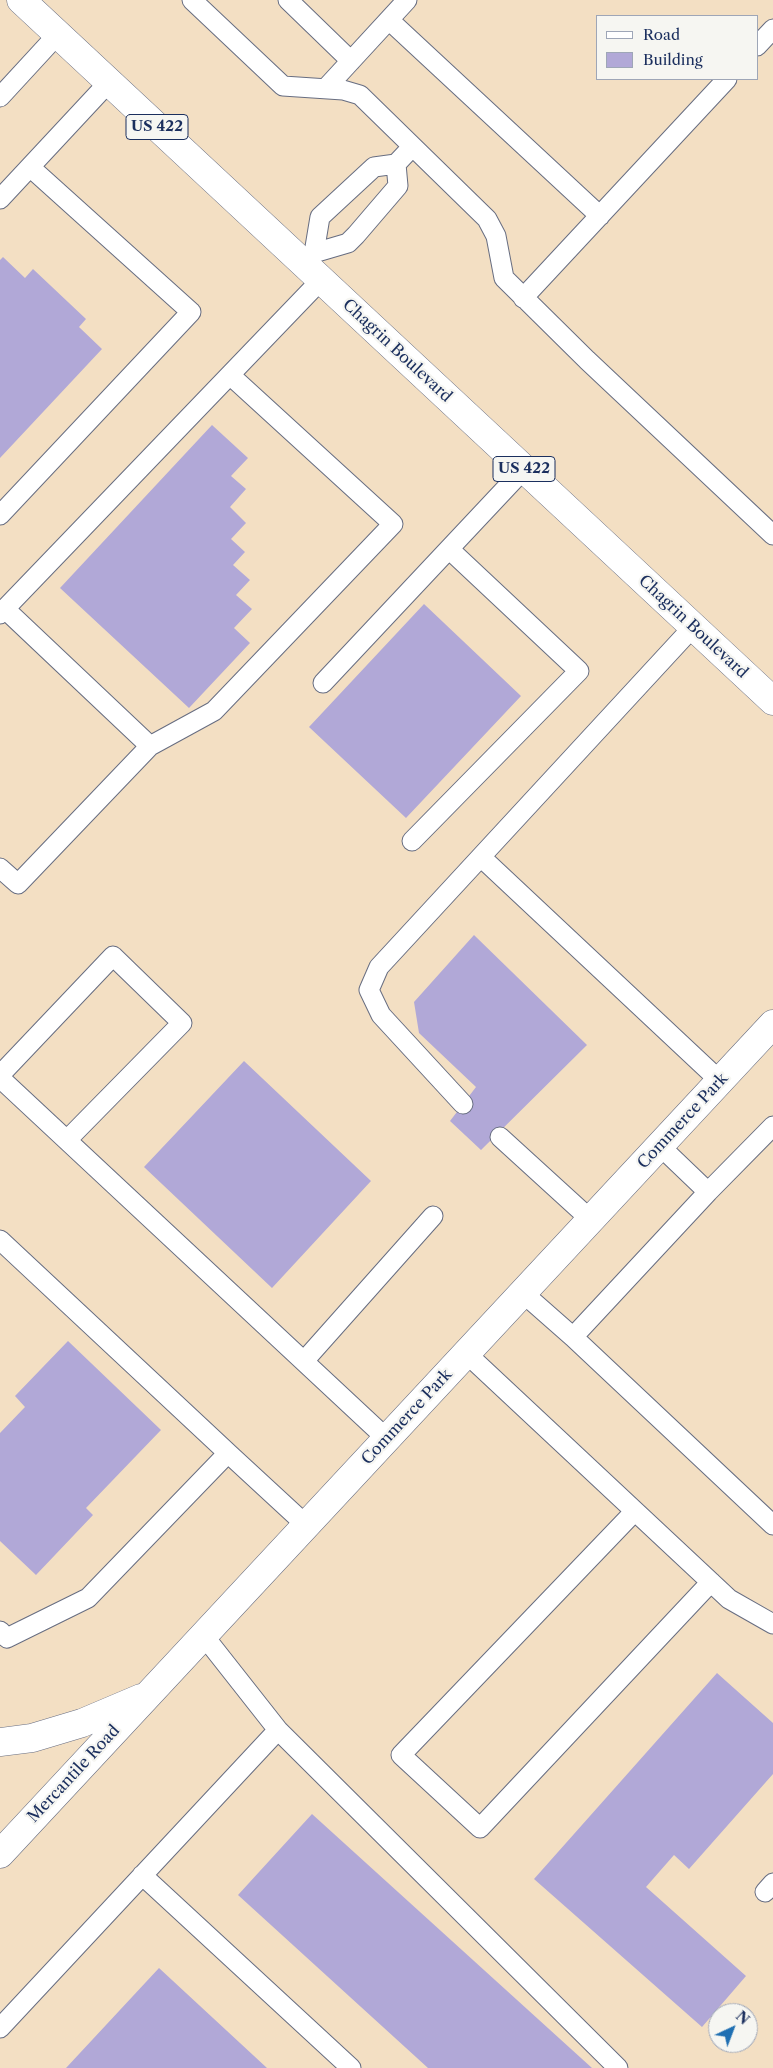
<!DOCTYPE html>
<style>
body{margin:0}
#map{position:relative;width:773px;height:2068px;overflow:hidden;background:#f3dfc3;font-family:"Libre Caslon Text",serif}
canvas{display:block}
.legend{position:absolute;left:596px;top:15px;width:162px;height:65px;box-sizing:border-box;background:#f6f6f2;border:1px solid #9ea6b7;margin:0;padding:6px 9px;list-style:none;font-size:15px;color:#1b2f5e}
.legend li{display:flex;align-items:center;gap:10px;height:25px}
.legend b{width:25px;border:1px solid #9ea6b7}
.north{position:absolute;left:708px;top:2003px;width:50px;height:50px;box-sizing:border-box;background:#f6f6f2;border:1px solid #9ea6b7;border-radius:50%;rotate:43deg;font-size:14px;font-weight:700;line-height:20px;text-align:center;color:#1b2f5e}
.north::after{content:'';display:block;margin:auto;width:18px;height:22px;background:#1f6fb2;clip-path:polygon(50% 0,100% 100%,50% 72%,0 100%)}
</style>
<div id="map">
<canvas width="773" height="2068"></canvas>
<ul class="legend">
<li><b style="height:6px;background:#fff"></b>Road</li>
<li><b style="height:14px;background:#b1a8d7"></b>Building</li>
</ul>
<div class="north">N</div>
</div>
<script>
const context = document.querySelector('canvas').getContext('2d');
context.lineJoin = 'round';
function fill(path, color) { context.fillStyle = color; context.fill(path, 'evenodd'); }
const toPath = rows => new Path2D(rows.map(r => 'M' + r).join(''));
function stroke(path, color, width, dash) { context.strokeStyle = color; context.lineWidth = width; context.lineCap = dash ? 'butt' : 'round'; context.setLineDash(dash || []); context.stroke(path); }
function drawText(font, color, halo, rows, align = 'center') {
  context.font = font + ' "Libre Caslon Text",serif'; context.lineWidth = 4.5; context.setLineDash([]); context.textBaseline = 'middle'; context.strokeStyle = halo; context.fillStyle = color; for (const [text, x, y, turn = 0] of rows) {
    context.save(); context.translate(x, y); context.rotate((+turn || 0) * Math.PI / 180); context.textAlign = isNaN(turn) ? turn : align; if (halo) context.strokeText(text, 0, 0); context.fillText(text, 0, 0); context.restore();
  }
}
fill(toPath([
 [3,257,25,278,33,269,86,319,79,327,102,349,0,458,0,260],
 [212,425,248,458,231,476,246,489,230,507,246,523,231,539,245,552,233,565,250,580,236,595,252,609,234,628,250,643,189,708,60,588],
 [424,604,521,696,406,818,309,727],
 [474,935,587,1045,481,1150,450,1121,476,1087,419,1033,414,1002],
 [244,1061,371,1181,272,1288,144,1167],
 [68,1341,161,1430,86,1508,93,1515,36,1575,0,1541,0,1433,25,1407,15,1396],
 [717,1673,773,1723,773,1774,689,1869,674,1855,646,1887,746,1976,702,2027,534,1879],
 [312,1814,592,2068,428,2068,238,1895],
 [159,1968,267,2068,66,2068]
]), '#b1a8d7');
const lane = toPath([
 [192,0,283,86,343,90,360,95,487,219,496,236,504,278,587,360,773,535],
 [288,0,351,61],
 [389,20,600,216],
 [757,46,773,29],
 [326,88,407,0],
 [0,97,58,34],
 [0,199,109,82],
 [314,253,320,217,374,167,396,164,412,147],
 [306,259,314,253,348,243,356,235,398,186,396,164],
 [523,298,727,79],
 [0,515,191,312,30,167],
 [5,609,150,746],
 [0,614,321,280],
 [323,683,524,469],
 [412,841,579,671,449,549],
 [481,857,720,1081],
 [0,868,18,884,150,746,214,711,393,524,230,375],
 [0,1075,113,956,182,1023,67,1140],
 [0,1078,387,1439],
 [463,1104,381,1015,369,990,379,967,693,627],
 [773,1126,708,1192,573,1337,773,1525],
 [500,1137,591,1220],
 [660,1146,708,1192],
 [0,1240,228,1453,88,1598,7,1638,0,1631],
 [523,1293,573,1337],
 [467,1354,729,1599,773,1624],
 [304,1361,433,1216],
 [228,1453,306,1525],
 [635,1511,401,1755,480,1828,711,1582],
 [278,1730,618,2068],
 [142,1875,351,2068],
 [765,1892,773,1883],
 [0,2028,278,1730,204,1636]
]);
const street = toPath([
 [0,1742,32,1738,82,1723,141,1698],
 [0,1854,773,1024]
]);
const primary = toPath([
 [21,0,773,701]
]);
stroke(lane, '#676d81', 21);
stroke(street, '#676d81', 29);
stroke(primary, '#676d81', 29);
stroke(lane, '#fff', 19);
stroke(street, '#fff', 28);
stroke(primary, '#fff', 28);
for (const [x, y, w] of [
 [157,127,62],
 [524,469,62]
]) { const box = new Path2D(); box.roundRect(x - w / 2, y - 12.5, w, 25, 4); context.fillStyle = '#f6f6f2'; context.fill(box); stroke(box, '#1b2f5e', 1); }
drawText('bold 15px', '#1b2f5e', null, [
 ["US 422",157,127],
 ["US 422",524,469]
]);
drawText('16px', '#1b2f5e', '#f6f6f2', [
 ["Chagrin Boulevard",397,351,43],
 ["Chagrin Boulevard",693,627,43],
 ["Commerce Park",683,1121,-47],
 ["Commerce Park",407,1417,-47],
 ["Mercantile Road",74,1774,-47]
]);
</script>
